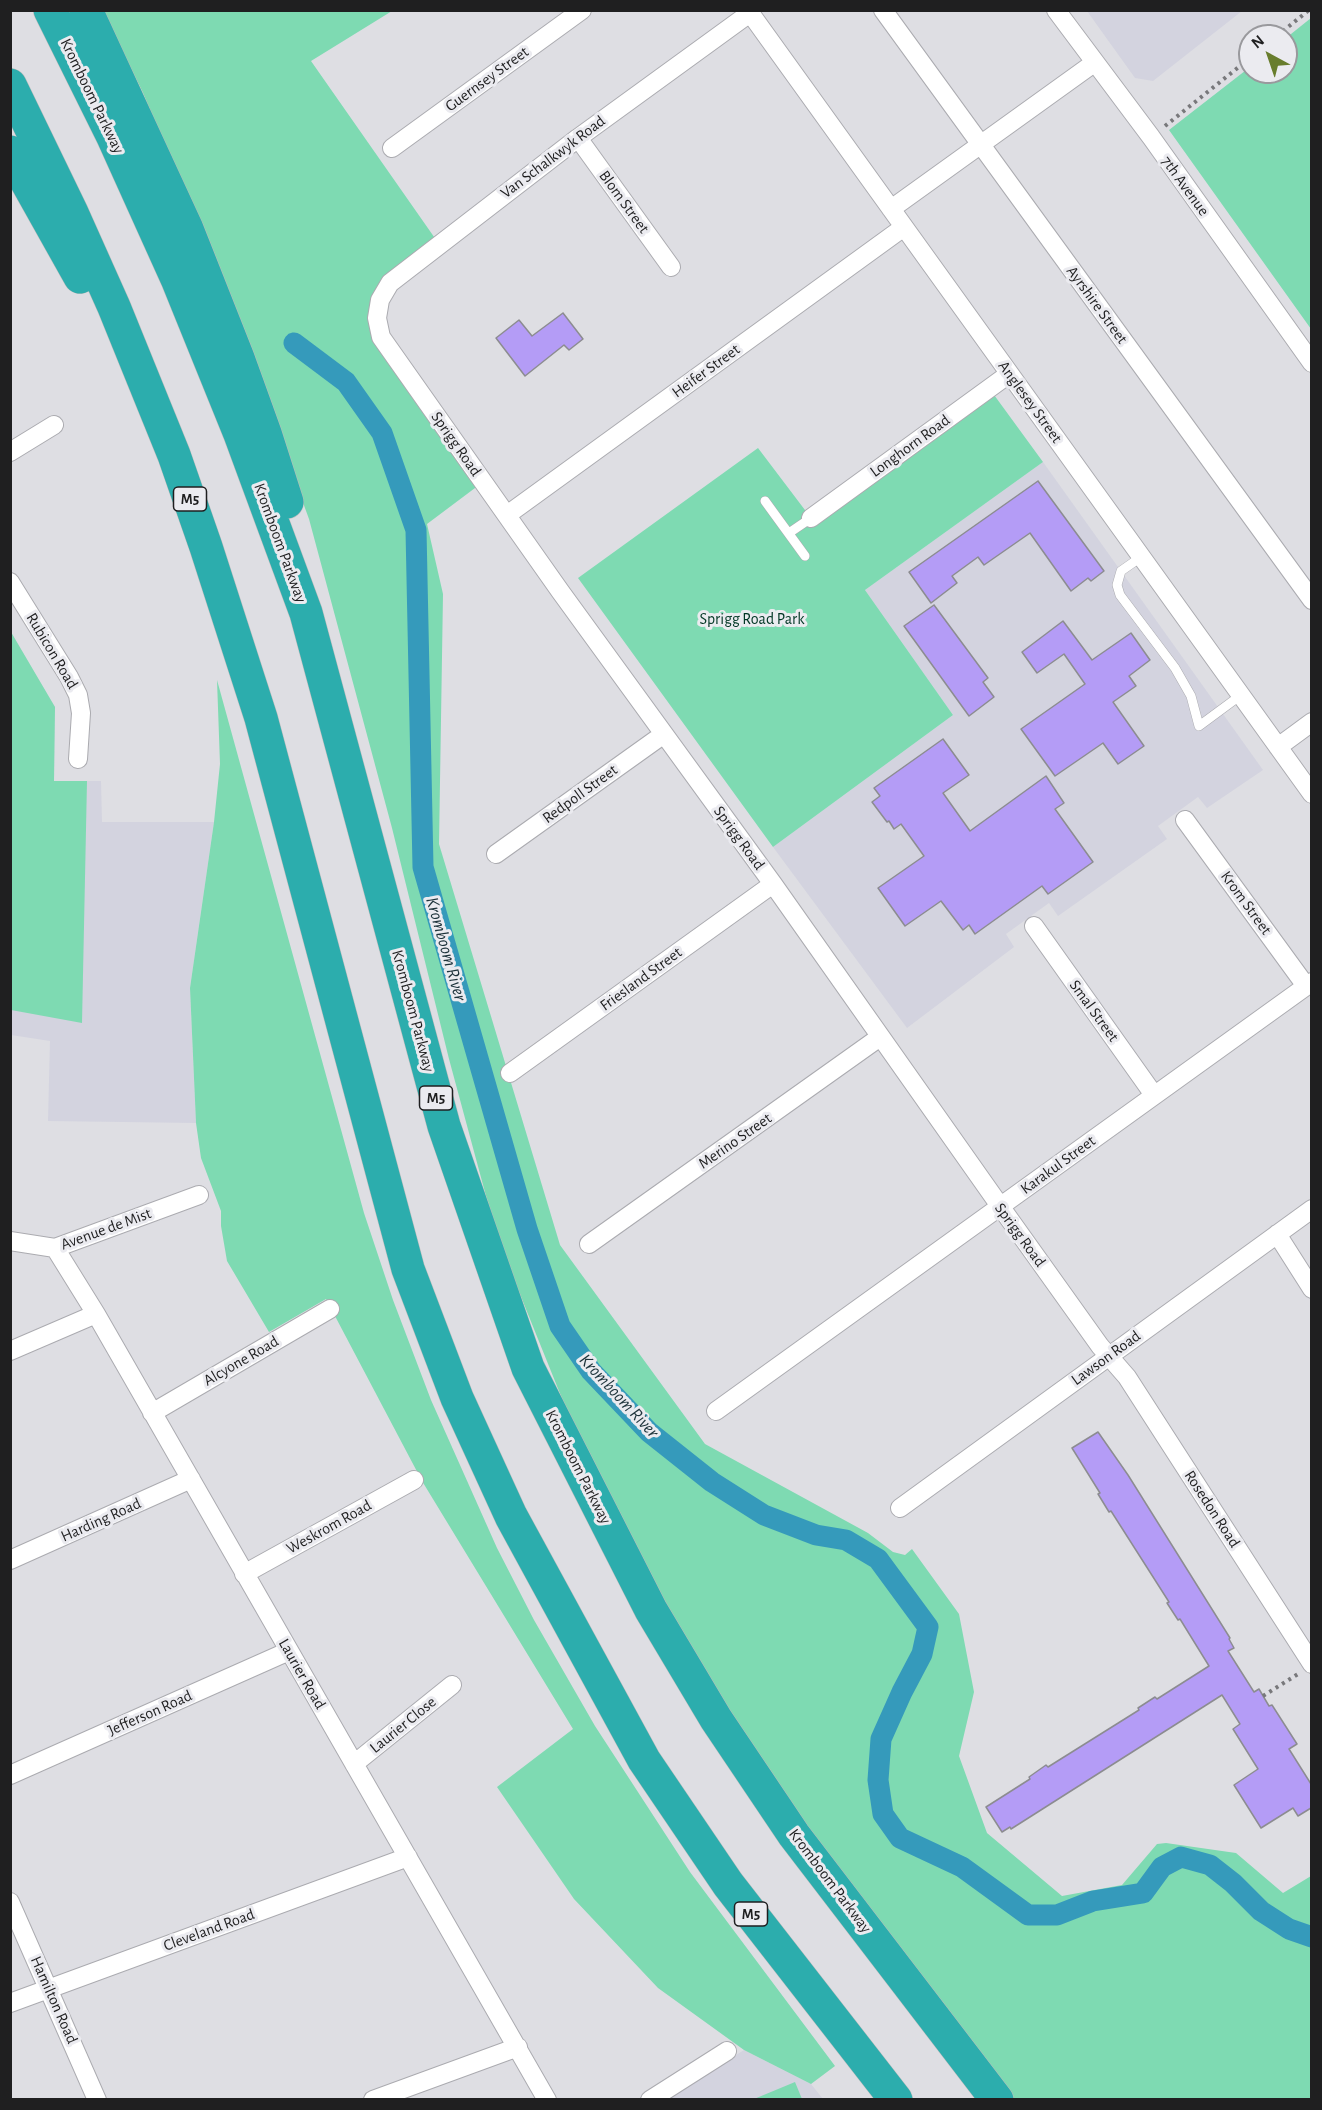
<!DOCTYPE html>
<style>
body{margin:0}
#map{position:relative;width:1322px;height:2110px;overflow:hidden;background:#dedee3;font-family:"Alegreya Sans",sans-serif}
canvas{display:block}
.frame{position:absolute;inset:0;border:12px solid #1f1f20;pointer-events:none}
.north{position:absolute;left:1238px;top:24px;width:60px;height:60px;box-sizing:border-box;background:#ebebf0;border:2px solid #99999d;border-radius:50%;rotate:320deg;font-size:16px;font-weight:700;line-height:24px;text-align:center;color:#1f1f20}
.north::after{content:'';display:block;margin:auto;width:21px;height:27px;background:#687d2d;clip-path:polygon(50% 0,100% 100%,50% 72%,0 100%)}
</style>
<div id="map">
<canvas width="1322" height="2110"></canvas>
<div class="frame"></div>
<div class="north">N</div>
</div>
<script>
const context = document.querySelector('canvas').getContext('2d');
context.lineJoin = 'round';
function fill(path, color) { context.fillStyle = color; context.fill(path, 'evenodd'); }
const toPath = rows => new Path2D(rows.map(r => 'M' + r).join(''));
function stroke(path, color, width, dash) { context.strokeStyle = color; context.lineWidth = width; context.lineCap = dash ? 'butt' : 'round'; context.setLineDash(dash || []); context.stroke(path); }
function drawText(font, color, halo, rows, align = 'center') {
  context.font = font + ' "Alegreya Sans",sans-serif'; context.lineWidth = 6; context.setLineDash([]); context.textBaseline = 'middle'; context.strokeStyle = halo; context.fillStyle = color; for (const [text, x, y, turn = 0] of rows) {
    context.save(); context.translate(x, y); context.rotate((+turn || 0) * Math.PI / 180); context.textAlign = isNaN(turn) ? turn : align; if (halo) context.strokeText(text, 0, 0); context.fillText(text, 0, 0); context.restore();
  }
}
fill(toPath([
 [1087,11,1242,11,1153,81,1135,78],
 [1043,462,1263,770,1207,808,1198,797,1158,826,1167,839,1058,916,1049,903,1006,934,1014,947,907,1028,773,847,953,715,865,590],
 [10,632,55,707,54,781,101,781,102,822,214,822,190,988,196,1123,48,1121,50,1041,11,1035],
 [744,2050,811,2084,823,2099,666,2100]
]), '#d3d3df');
fill(toPath([
 [103,11,392,11,311,61,439,244,390,283,377,318,483,482,427,524,443,594,439,844,560,1245,705,1444,868,1533,893,1552,905,1555,912,1549,959,1614,974,1692,959,1756,987,1833,1062,1896,1122,1885,1157,1844,1166,1843,1236,1853,1283,1893,1311,1876,1311,2099,1014,2099,799,1817,687,1646,563,1401,509,1267,486,1196,449,1059,392,828,309,519,225,290,143,93],
 [1311,18,1311,329,1169,130,1250,67,1250,72,1286,72,1286,38],
 [989,388,1043,462,865,590,953,715,773,847,578,578,758,448,811,518],
 [11,632,55,707,54,781,87,781,82,1023,11,1010],
 [217,680,364,1213,393,1300,431,1400,497,1548,534,1620,595,1726,690,1872,835,2066,811,2084,744,2050,658,1988,574,1899,497,1787,573,1729,422,1481,326,1299,269,1332,227,1261,221,1226,221,1211,201,1158,196,1123,190,988,214,822,220,764],
 [795,2082,802,2099,754,2099]
]), '#7edab2');
stroke(toPath([
 [294,343,346,382,382,433,416,530,423,867,527,1229,560,1326,591,1371,649,1432,712,1482,764,1515,816,1535,846,1540,878,1559,928,1627,922,1654,902,1692,881,1739,878,1780,883,1814,900,1838,962,1867,1028,1915,1057,1915,1093,1901,1143,1893,1162,1867,1181,1857,1210,1865,1233,1883,1261,1911,1289,1929,1312,1937]
]), '#359abb', 21);
const building = toPath([
 [563,313,583,339,569,350,564,345,525,376,496,338,519,320,532,336,563,313],
 [1038,481,1104,571,1091,581,1088,578,1071,591,1030,533,984,565,978,557,952,576,957,583,931,603,909,572,1038,481],
 [934,605,988,678,983,682,994,697,969,716,904,626,934,605],
 [1063,621,1092,660,1131,633,1150,660,1129,676,1136,686,1113,702,1144,746,1118,764,1103,743,1055,776,1021,729,1085,684,1064,654,1037,673,1022,652,1063,621],
 [943,739,969,775,943,793,970,831,1046,776,1064,803,1055,809,1093,862,1048,894,1042,886,975,934,969,925,963,930,941,901,905,926,878,888,924,856,901,824,894,829,889,821,887,822,872,802,880,796,874,788,943,739],
 [1098,1432,1128,1475,1230,1638,1229,1639,1234,1648,1228,1651,1254,1692,1259,1689,1269,1706,1272,1705,1297,1744,1289,1749,1311,1784,1311,1808,1298,1816,1293,1808,1261,1828,1234,1785,1258,1769,1233,1729,1240,1724,1222,1695,1011,1829,1010,1827,1002,1832,986,1807,1030,1779,1029,1777,1046,1765,1048,1767,1139,1710,1138,1708,1155,1697,1157,1699,1209,1666,1180,1619,1178,1620,1167,1603,1169,1602,1111,1511,1109,1512,1098,1494,1100,1493,1072,1448,1098,1432]
]);
fill(building, '#b49cf6');
stroke(building, '#8c8c90', 1.5);
const lane = toPath([
 [765,501,805,556],
 [789,533,811,518],
 [1141,557,1121,571,1117,585,1120,595,1175,668,1191,696,1199,726,1241,695]
]);
const street = toPath([
 [748,10,1312,794],
 [883,10,1312,600],
 [1056,10,1151,137,1312,363],
 [750,13,578,138,390,283,380,300,377,318,381,337,560,591,773,884,1000,1206,1100,1346,1127,1377,1312,1664],
 [578,138,671,267],
 [392,148,582,10],
 [891,209,1094,63],
 [10,452,54,425],
 [507,515,904,227],
 [811,518,1009,374],
 [10,582,69,677,78,695,81,713,78,759],
 [1278,747,1312,722],
 [1185,820,1306,986],
 [496,854,664,734],
 [1034,926,1154,1095],
 [510,1073,773,884],
 [1277,1234,1312,1289],
 [10,1241,55,1248,199,1195],
 [589,1244,880,1037],
 [55,1248,96,1314,547,2100],
 [10,1351,96,1314],
 [716,1411,1312,982],
 [152,1413,330,1309],
 [900,1508,1312,1209],
 [10,1560,191,1479],
 [244,1574,414,1480],
 [354,1764,452,1685],
 [10,1775,289,1651],
 [10,1902,97,2100],
 [10,2003,408,1857],
 [373,2100,518,2047],
 [650,2100,727,2051]
]);
const highway = toPath([
 [50,10,113,137,178,281,240,434,306,613,444,1126,528,1368,651,1610,716,1719,794,1835,997,2100],
 [86,10,187,229,238,358,265,433,287,502],
 [10,85,72,213,114,307,174,455,206,547,261,718,408,1269,457,1398,511,1516,644,1760,728,1884,896,2100],
 [10,152,80,277]
]);
stroke(lane, '#ababb0', 10);
stroke(street, '#ababb0', 20);
stroke(highway, '#bcbcbc', 34);
stroke(toPath([
 [1277,36,1309,10],
 [1165,126,1250,58],
 [1263,1696,1298,1674]
]), '#78787b', 4, [3, 4.5]);
stroke(lane, '#fff', 9);
stroke(street, '#fff', 18);
stroke(highway, '#2cadad', 33);
for (const [x, y, w] of [
 [190,499,33],
 [436,1098,33],
 [751,1914,33]
]) { const box = new Path2D(); box.roundRect(x - w / 2, y - 12, w, 24, 4.5); context.fillStyle = '#ebebf0'; context.fill(box); stroke(box, '#1f1f20', 1.5); }
drawText('bold 15px', '#1f1f20', null, [
 ["M5",190,499],
 ["M5",436,1098],
 ["M5",751,1914]
]);
drawText('16px', '#1f1f20', '#ebebf0', [
 ["Guernsey Street",487,79,-36],
 ["Kromboom Parkway",92,96,64],
 ["Van Schalkwyk Road",553,157,-37],
 ["7th Avenue",1185,186,54],
 ["Blom Street",624,202,54],
 ["Ayrshire Street",1097,305,54],
 ["Heifer Street",706,371,-36],
 ["Anglesey Street",1030,402,54],
 ["Sprigg Road",456,444,55],
 ["Longhorn Road",910,446,-36],
 ["Kromboom Parkway",280,543,70],
 ["Rubicon Road",52,651,59],
 ["Redpoll Street",580,794,-36],
 ["Sprigg Road",739,838,54],
 ["Krom Street",1246,903,54],
 ["Friesland Street",641,979,-36],
 ["Kromboom Parkway",413,1011,75],
 ["Smal Street",1094,1011,54],
 ["Merino Street",735,1141,-35],
 ["Karakul Street",1058,1165,-36],
 ["Avenue de Mist",106,1229,-20],
 ["Sprigg Road",1020,1235,54],
 ["Lawson Road",1106,1358,-36],
 ["Alcyone Road",241,1361,-30],
 ["Kromboom Parkway",578,1467,63],
 ["Rosedon Road",1212,1509,57],
 ["Harding Road",101,1520,-24],
 ["Weskrom Road",329,1527,-29],
 ["Laurier Road",302,1674,60],
 ["Jefferson Road",150,1713,-24],
 ["Laurier Close",403,1725,-39],
 ["Kromboom Parkway",830,1881,53],
 ["Cleveland Road",209,1930,-20],
 ["Hamilton Road",54,2000,66]
]);
drawText('16px', '#003624', '#ebebf0', [
 ["Sprigg Road Park",752,619]
]);
drawText('italic 18px', '#1d333b', '#ebebf0', [
 ["Kromboom River",446,949,74],
 ["Kromboom River",619,1396,47]
]);
</script>
